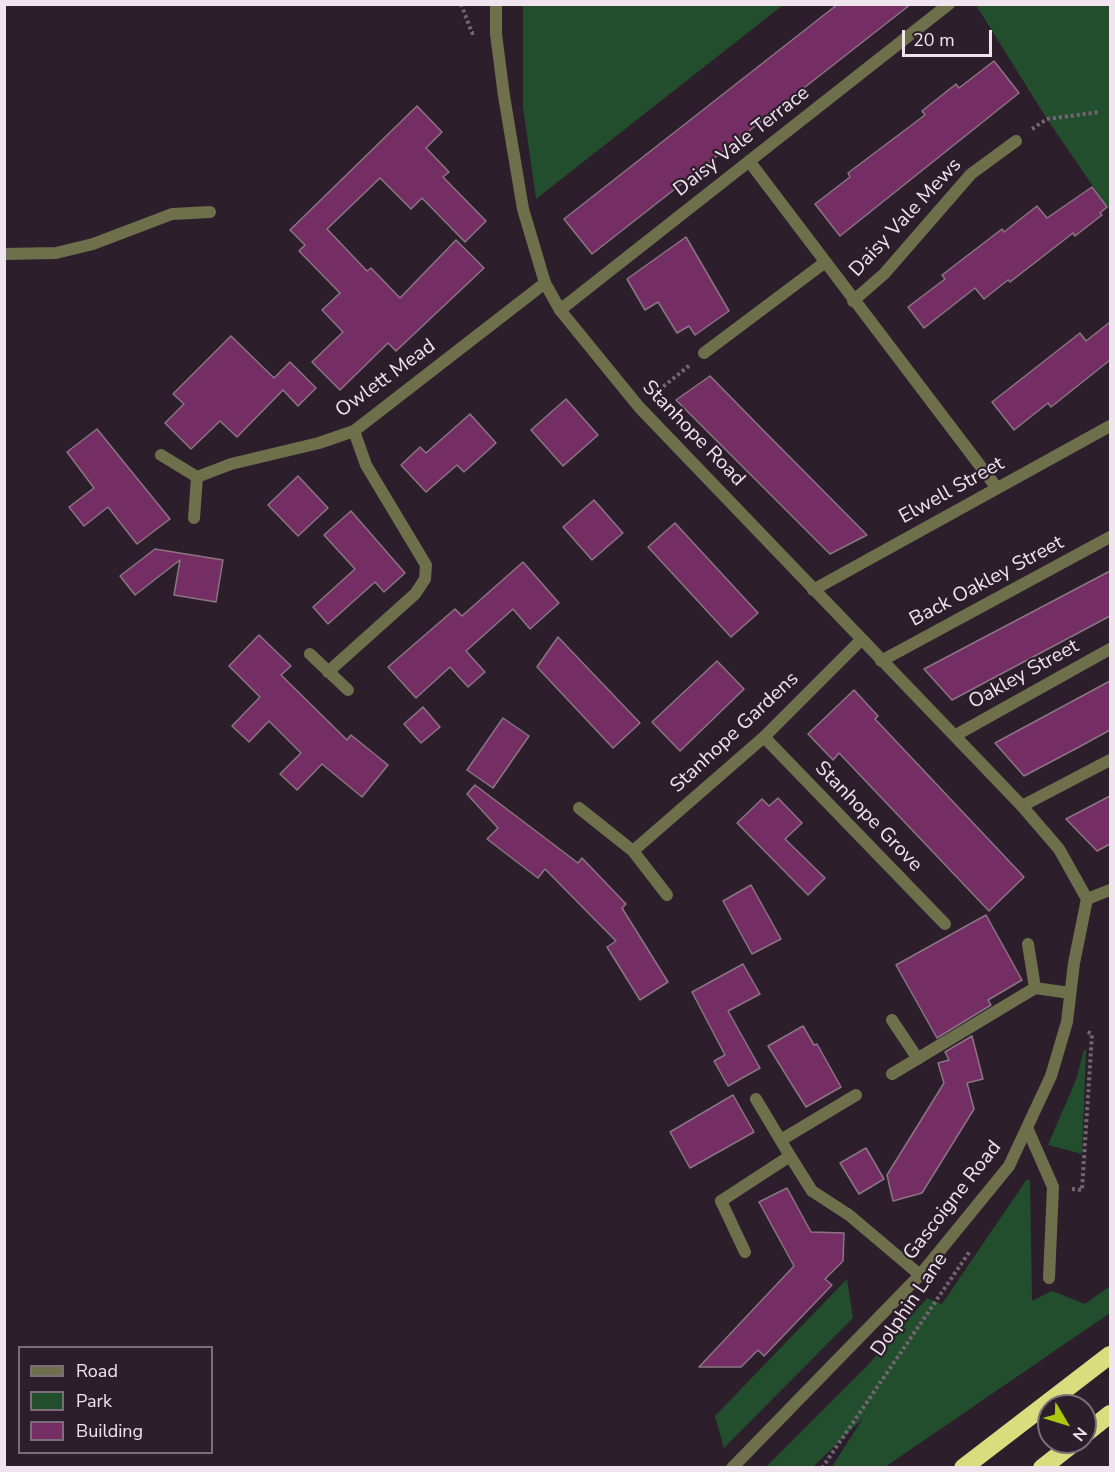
<!DOCTYPE html>
<style>
body{margin:0}
#map{position:relative;width:1115px;height:1472px;overflow:hidden;background:#2d1e2c;font-family:"Nunito Sans",sans-serif}
canvas{display:block}
.frame{position:absolute;inset:0;border:6px solid #f0e5ef;pointer-events:none}
.legend{position:absolute;left:18px;top:1346px;width:195px;height:108px;box-sizing:border-box;background:#2d1e2c;border:2px solid #7b6e7a;margin:0;padding:8px 10px;list-style:none;font-size:18px;color:#f0e5ef}
.legend li{display:flex;align-items:center;gap:12px;height:30px}
.legend b{width:30px;border:2px solid #7b6e7a}
.north{position:absolute;left:1037px;top:1394px;width:60px;height:60px;box-sizing:border-box;background:#2d1e2c;border:2px solid #7b6e7a;border-radius:50%;rotate:128deg;font-size:16px;font-weight:700;line-height:24px;text-align:center;color:#f0e5ef}
.north::after{content:'';display:block;margin:auto;width:21px;height:27px;background:#adc60e;clip-path:polygon(50% 0,100% 100%,50% 72%,0 100%)}
.scale{position:absolute;left:902px;top:30px;width:90px;height:27px;box-sizing:border-box;border:3px solid #f0e5ef;border-top:0;padding-left:8px;font-size:18px;line-height:21px;white-space:nowrap;color:#f0e5ef;-webkit-text-stroke:4px #2d1e2c;paint-order:stroke}
</style>
<div id="map">
<canvas width="1115" height="1472"></canvas>
<div class="frame"></div>
<ul class="legend">
<li><b style="height:8px;background:#6e704c"></b>Road</li>
<li><b style="height:16px;background:#224e2e"></b>Park</li>
<li><b style="height:16px;background:#742e64"></b>Building</li>
</ul>
<div class="north">N</div>
<div class="scale">20 m</div>
</div>
<script>
const context = document.querySelector('canvas').getContext('2d');
context.lineJoin = 'round';
function fill(path, color) { context.fillStyle = color; context.fill(path, 'evenodd'); }
const toPath = rows => new Path2D(rows.map(r => 'M' + r).join(''));
function stroke(path, color, width, dash) { context.strokeStyle = color; context.lineWidth = width; context.lineCap = dash ? 'butt' : 'round'; context.setLineDash(dash || []); context.stroke(path); }
function drawText(font, color, halo, rows, align = 'center') {
  context.font = font + ' "Nunito Sans",sans-serif'; context.lineWidth = 4.5; context.setLineDash([]); context.textBaseline = 'middle'; context.strokeStyle = halo; context.fillStyle = color; for (const [text, x, y, turn = 0] of rows) {
    context.save(); context.translate(x, y); context.rotate((+turn || 0) * Math.PI / 180); context.textAlign = isNaN(turn) ? turn : align; if (halo) context.strokeText(text, 0, 0); context.fillText(text, 0, 0); context.restore();
  }
}
fill(toPath([
 [523,5,523,4,783,5,536,199,523,107],
 [976,5,1110,5,1110,211,1047,119],
 [1084,1050,1086,1050,1082,1154,1048,1145,1076,1080],
 [1027,1179,1030,1181,1032,1301,1052,1291,1085,1304,1110,1286,1110,1313,885,1467,832,1467,863,1418,813,1467,766,1467,866,1367,927,1298,942,1304],
 [847,1279,853,1318,724,1448,715,1416]
]), '#224e2e');
const building = toPath([
 [838,4,911,4,592,254,564,219,838,4],
 [994,61,1019,93,840,236,815,204,850,177,848,173,925,115,922,111,956,84,959,88,994,61],
 [417,106,442,132,426,148,449,172,443,177,486,221,465,242,422,198,411,209,380,178,327,229,367,271,371,268,400,298,456,240,484,268,396,351,388,343,340,390,312,362,343,332,322,310,340,293,299,251,305,245,290,230,417,106],
 [1092,187,1107,207,1100,213,1102,215,1075,236,1073,233,1010,282,1008,280,984,299,975,288,924,328,908,307,945,279,942,275,1002,229,1004,232,1037,206,1047,218,1092,187],
 [686,237,729,311,695,335,689,326,677,333,658,302,645,310,627,279,686,237],
 [1110,322,1110,360,1051,407,1048,403,1014,430,992,402,1080,333,1086,341,1110,322],
 [231,336,274,378,290,362,316,388,298,406,283,390,237,437,220,421,191,449,165,423,184,404,173,394,231,336],
 [710,376,760,427,867,535,830,554,676,400,710,376],
 [566,399,598,435,563,466,531,430,566,399],
 [470,414,496,443,464,472,457,465,426,492,401,465,420,447,426,453,470,414],
 [97,429,170,519,137,544,108,507,84,526,69,507,94,488,67,452,97,429],
 [298,476,328,508,298,536,268,505,298,476],
 [594,500,623,533,592,560,563,527,594,500],
 [351,511,405,573,384,592,375,582,328,624,313,607,355,569,324,535,351,511],
 [675,523,758,613,731,637,648,547,675,523],
 [155,549,223,560,216,602,174,595,180,560,135,595,120,576,155,549],
 [523,562,559,603,530,629,513,609,466,651,485,672,468,687,450,667,416,698,388,667,455,609,462,616,523,562],
 [1110,571,1110,616,952,700,924,669,1110,571],
 [259,635,291,666,281,675,347,740,351,735,388,765,362,797,322,764,297,790,280,774,301,753,269,721,249,742,232,726,260,697,229,666,259,635],
 [558,637,640,723,613,748,537,667,558,637],
 [717,661,744,689,680,751,652,722,717,661],
 [1110,681,1110,730,1079,747,1024,776,995,743,1110,681],
 [854,690,878,716,875,719,1024,877,989,911,839,753,833,760,808,734,854,690],
 [423,707,440,727,421,743,404,724,423,707],
 [503,718,529,736,493,788,467,770,503,718],
 [475,785,578,863,582,858,626,904,622,908,668,982,640,1000,607,947,616,941,545,869,538,878,487,839,498,828,467,794,475,785],
 [1110,796,1110,844,1097,851,1066,819,1110,796],
 [778,798,802,823,785,839,825,878,808,895,737,823,762,799,769,806,778,798],
 [751,885,781,939,752,954,723,901,751,885],
 [986,915,1022,980,988,1000,991,1005,937,1038,896,965,986,915],
 [743,964,760,994,728,1011,760,1068,728,1086,714,1061,725,1055,692,992,743,964],
 [803,1026,814,1045,817,1044,841,1087,806,1107,768,1046,803,1026],
 [972,1036,983,1079,967,1083,974,1109,922,1193,893,1201,887,1175,944,1083,938,1063,949,1060,945,1052,972,1036],
 [733,1095,754,1132,690,1168,670,1132,733,1095],
 [866,1148,884,1179,859,1194,840,1163,866,1148],
 [787,1188,811,1232,844,1233,843,1261,825,1279,832,1285,764,1356,758,1350,741,1367,699,1367,794,1266,759,1202,787,1188]
]);
fill(building, '#742e64');
stroke(building, '#8b7584', 1.5);
stroke(toPath([
 [461,4,472,33,475,33],
 [1032,129,1047,119,1100,112],
 [654,394,690,365],
 [1072,1189,1082,1190,1092,1034,1086,1031],
 [822,1468,970,1251]
]), '#736572', 4, [3, 3]);
stroke(toPath([
 [4,254,56,253,93,244,172,214,210,212],
 [881,661,1110,537],
 [764,737,945,924],
 [1022,806,1110,760],
 [1028,944,1035,988],
 [892,1020,918,1059],
 [892,1074,1035,988,1070,993],
 [756,1099,790,1156],
 [1028,1130,1053,1187,1049,1278],
 [781,1140,856,1095],
 [721,1201,745,1252]
]), '#6e704c', 12);
stroke(toPath([
 [749,161,997,488],
 [853,301,884,274,971,174,1016,141],
 [560,310,949,4],
 [704,353,824,263],
 [161,455,197,477,194,518],
 [197,477,231,464,319,443,354,431,545,283],
 [813,590,1110,426],
 [310,654,348,690],
 [328,672,415,594,425,579,426,565,366,465,354,431],
 [956,735,1110,649],
 [579,808,633,851,667,895],
 [633,851,764,737,861,640],
 [721,1201,790,1156,812,1191,849,1215,920,1275]
]), '#6e704c', 12);
stroke(toPath([
 [496,4,496,34,504,96,523,209,545,283,560,310,639,407,1022,806,1059,849,1087,899,1074,963,1067,1022,1051,1076,1009,1166,920,1275,732,1468],
 [1087,899,1110,890]
]), '#6e704c', 12);
stroke(toPath([
 [1085,1434,1110,1414],
 [963,1468,1110,1355],
 [1042,1468,1075,1442]
]), '#d8dd7d', 18);
drawText('20px', '#f0e5ef', '#2d1e2c', [
 ["Daisy Vale Terrace",742,142,-38],
 ["Daisy Vale Mews",906,218,-47],
 ["Owlett Mead",386,379,-36],
 ["Stanhope Road",693,434,46],
 ["Elwell Street",952,491,-29],
 ["Back Oakley Street",987,582,-28],
 ["Oakley Street",1024,675,-29],
 ["Stanhope Gardens",735,733,-43],
 ["Stanhope Grove",868,817,46],
 ["Gascoigne Road",953,1201,-52],
 ["Dolphin Lane",910,1305,-56]
]);
</script>
